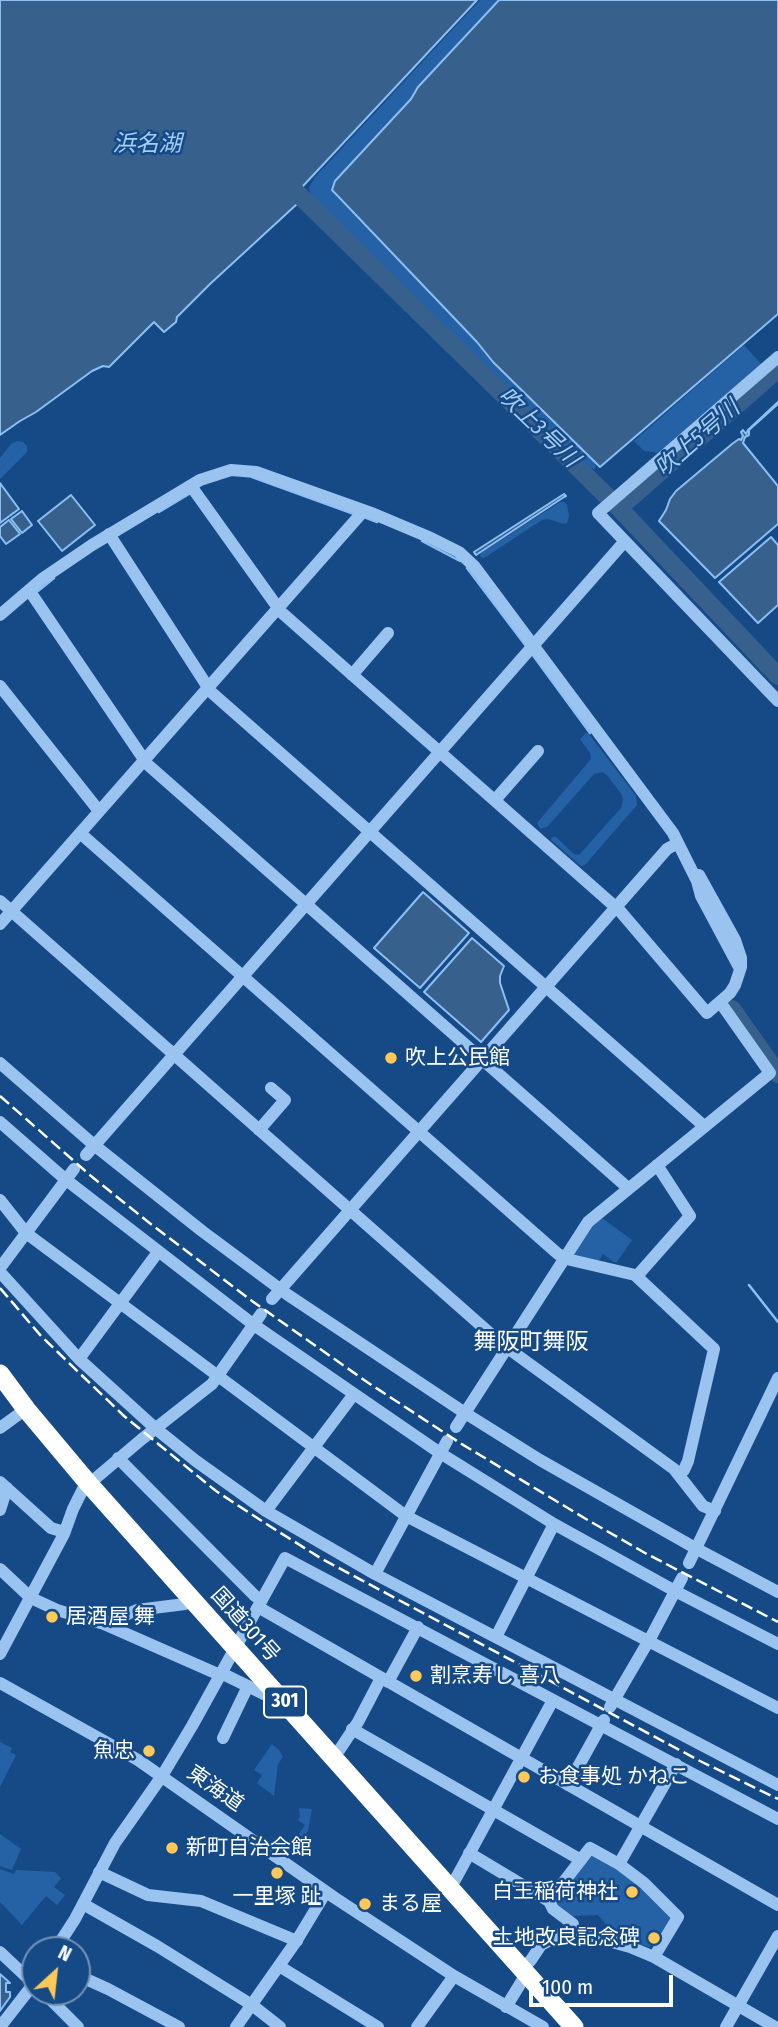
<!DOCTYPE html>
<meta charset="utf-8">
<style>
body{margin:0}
#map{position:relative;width:778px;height:2027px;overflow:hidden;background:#154a87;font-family:"Fira Sans Condensed",sans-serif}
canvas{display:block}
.north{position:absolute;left:21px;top:1936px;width:70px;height:70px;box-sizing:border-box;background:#154a87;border:2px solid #7392b7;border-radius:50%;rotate:27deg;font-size:19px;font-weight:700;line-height:28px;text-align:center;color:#fff}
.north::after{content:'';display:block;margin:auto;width:24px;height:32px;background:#ffc958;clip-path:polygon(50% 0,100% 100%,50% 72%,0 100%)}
.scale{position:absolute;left:529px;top:1975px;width:144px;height:32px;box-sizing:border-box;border:4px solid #fff;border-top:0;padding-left:9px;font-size:21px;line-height:24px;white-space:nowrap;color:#fff;-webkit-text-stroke:5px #154a87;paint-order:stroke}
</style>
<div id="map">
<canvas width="778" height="2027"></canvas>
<div class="north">N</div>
<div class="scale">100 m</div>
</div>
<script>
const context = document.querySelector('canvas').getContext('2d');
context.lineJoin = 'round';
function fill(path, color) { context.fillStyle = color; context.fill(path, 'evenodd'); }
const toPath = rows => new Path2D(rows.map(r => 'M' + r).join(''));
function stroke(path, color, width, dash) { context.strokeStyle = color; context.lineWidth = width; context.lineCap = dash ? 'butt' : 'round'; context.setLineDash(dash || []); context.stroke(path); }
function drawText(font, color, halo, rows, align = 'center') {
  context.font = font + ' "Fira Sans Condensed","Noto Sans JP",sans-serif'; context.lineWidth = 5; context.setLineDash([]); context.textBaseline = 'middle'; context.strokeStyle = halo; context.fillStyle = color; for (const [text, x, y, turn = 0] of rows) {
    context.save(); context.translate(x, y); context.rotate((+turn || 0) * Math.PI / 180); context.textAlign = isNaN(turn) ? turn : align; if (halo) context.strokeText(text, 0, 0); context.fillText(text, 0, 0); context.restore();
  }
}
fill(toPath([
 [480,0,499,0,418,87,411,99,334,194,477,342,493,362,594,461,596,467,594,469,588,467,314,199,310,193,309,187,316,176],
 [744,345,762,365,661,453,644,451,634,441],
 [17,441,23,442,27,446,27,452,0,479,0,458,11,444],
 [560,502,564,502,567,505,569,516,567,523,564,524,548,519,542,520,484,558,480,557,481,553],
 [586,733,589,734,636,796,637,805,585,865,581,866,551,840,552,837,556,837,574,854,579,855,621,808,623,800,622,795,607,775,602,772,594,774,547,827,540,829,537,823,591,759,590,753,580,739],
 [748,1019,778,1060,778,1070,746,1023,746,1020],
 [602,1218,632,1240,617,1262,614,1262,603,1254,598,1262,573,1256,592,1226],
 [0,1742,12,1748,10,1752,16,1755,0,1787],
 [272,1744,279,1750,283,1757,278,1764,274,1796,257,1783,262,1775,254,1770],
 [299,1808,312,1809,308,1831,290,1858,285,1854,305,1825,298,1820,300,1817],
 [0,1834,21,1849,12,1870,0,1866],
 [594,1854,618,1866,673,1917,656,1945,649,1947,613,1936,607,1933,605,1923,598,1915,573,1916,555,1907,554,1899,586,1858],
 [0,1869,14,1874,16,1870,55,1872,61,1878,54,1887,65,1895,57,1905,46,1896,22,1925,0,1902]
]), '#2462a5');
const water = toPath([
 [0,0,477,0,303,186,303,191,297,204,210,284,177,317,176,322,164,332,154,322,109,367,103,366,92,371,36,412,20,421,0,435,0,0],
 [499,0,778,0,778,314,600,467,493,362,477,342,332,190,335,181,411,99,418,87,499,0],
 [778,402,778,404,749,430,749,435,745,437,743,443,778,486,778,524,715,578,659,521,666,510,670,499,676,491,732,444,739,439,741,440,743,436,741,432,743,430,746,434,748,430,778,402],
 [0,483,19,509,0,523,0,483],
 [564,494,566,496,564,497,476,555,474,552,564,494],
 [71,495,95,525,62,551,38,521,71,495],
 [22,511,32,525,22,533,11,519,22,511],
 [9,520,20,534,6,544,0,536,0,527,9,520],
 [771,537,778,545,778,605,758,623,719,582,771,537],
 [423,892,469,933,420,988,374,948,423,892],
 [472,938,504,966,500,976,500,983,509,1010,481,1042,424,992,472,938],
 [0,1974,10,1983,6,1983,6,1992,10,1992,10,1997,0,2011,0,1974]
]);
fill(water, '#38608d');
stroke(water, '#8cbff2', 2);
stroke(toPath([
 [252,477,354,514],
 [582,479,586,476],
 [159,512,189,494],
 [364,517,377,522],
 [637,535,641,531],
 [422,541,460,561],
 [467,568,526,646],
 [38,591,54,578],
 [532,654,590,733],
 [749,1285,778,1322]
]), '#8cbff2', 2.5);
stroke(toPath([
 [290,179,291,187,619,508,778,676],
 [619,508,778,369],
 [732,1009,778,1074]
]), '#38608d', 18);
stroke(toPath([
 [778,357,598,513,778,701],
 [191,486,281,612,620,911,707,1013,730,993,735,985,741,967,741,958,735,940,699,875],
 [109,534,211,692,704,1126],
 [29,590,147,764,628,1188],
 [0,615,42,579,92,545,200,480,231,470,256,472,374,514,431,538,459,552,475,567,673,833,697,881,701,896,740,969],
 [352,675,388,633],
 [0,686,99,811],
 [495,800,538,751],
 [80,833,558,1254,571,1260,635,1275,714,1349,688,1461,684,1470,678,1474],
 [0,901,502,1344,674,1469,703,1506,715,1511],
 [0,924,360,515,361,510],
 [0,1063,94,1145,202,1231,288,1295,465,1413,540,1460,697,1549,778,1592],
 [0,1122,65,1179,254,1325,440,1453,554,1524,675,1591,778,1644],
 [259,1130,285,1100,271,1088],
 [86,1155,625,541],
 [0,1200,26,1233,406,1516,778,1708],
 [0,1268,74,1169],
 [0,1272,79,1359,155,1428,196,1461,266,1511,375,1574,778,1785],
 [637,1276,690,1216,657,1165],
 [272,1299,667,849,678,843],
 [79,1359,158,1252],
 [456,1427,588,1222,770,1073,720,1002],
 [0,1428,26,1409],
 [118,1458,255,1596,262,1600],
 [0,1482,51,1528,64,1532],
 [0,1510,7,1488],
 [266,1511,354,1394],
 [689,1563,778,1378],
 [0,1569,31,1598,57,1610,104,1624,220,1675],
 [375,1574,447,1441],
 [258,1607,778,1905],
 [104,1624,137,1610,185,1604,191,1598],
 [496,1637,554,1524],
 [0,1654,64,1534,73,1509,83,1489,142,1439,212,1384,261,1314],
 [221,1673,266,1695,273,1689],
 [388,1682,418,1627],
 [0,1683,138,1760,335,1898,454,1976,543,2027],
 [610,1707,652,1635,682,1578],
 [352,1729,581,1860],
 [223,1738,248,1686],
 [333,1756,340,1749,358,1722,381,1678],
 [568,1785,604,1720],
 [469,1853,549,1901,553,1909,573,1924,572,1931],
 [619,1864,676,1764],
 [99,1872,148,1895,201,1901,297,1941],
 [448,1886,455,1880,553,1700],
 [549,1901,590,1848,619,1864,644,1883,678,1917,654,1957],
 [83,1904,157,1946,252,2005,280,2027],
 [55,1950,75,1919,115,1843,162,1776,192,1726,285,1558,778,1819],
 [0,1952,35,1985],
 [279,1966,378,2027],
 [523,1968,531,1960,541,1945,563,1933,572,1931,630,1947,654,1957,775,2027],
 [77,1975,108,1989,179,2027],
 [43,1992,78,2027],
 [506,2007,522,1981],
 [0,2027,35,1982],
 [236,2027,297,1940,326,1892],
 [417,2027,454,1976],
 [726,2027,778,1936]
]), '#9ac3ef', 12);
stroke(toPath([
 [0,1374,26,1409,88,1483,574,2027]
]), '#fff', 19);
stroke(toPath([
 [0,1096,91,1176,147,1221,252,1301,367,1382,460,1443,586,1519,645,1553,778,1622],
 [0,1288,41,1336,124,1416,216,1491,268,1525,322,1559,700,1761,778,1799]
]), '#fff', 2.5, [12, 5]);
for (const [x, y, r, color] of [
 [391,1058,7,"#ffc958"],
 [52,1617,7,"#ffc958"],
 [416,1676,7,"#ffc958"],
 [149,1751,7,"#ffc958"],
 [524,1777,7,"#ffc958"],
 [172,1848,7,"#ffc958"],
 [277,1873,7,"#ffc958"],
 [632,1892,7,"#ffc958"],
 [365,1904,7,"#ffc958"],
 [654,1938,7,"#ffc958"]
]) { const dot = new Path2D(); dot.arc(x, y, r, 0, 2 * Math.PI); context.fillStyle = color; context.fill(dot); stroke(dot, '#154a87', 2.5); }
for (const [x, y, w] of [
 [285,1702,42]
]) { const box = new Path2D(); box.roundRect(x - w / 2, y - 15.5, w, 31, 5); context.fillStyle = '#154a87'; context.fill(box); stroke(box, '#fff', 2); }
drawText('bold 19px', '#fff', null, [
 ["301",285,1702]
]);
drawText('21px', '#fff', '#154a87', [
 ["吹上公民館",405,1058],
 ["居酒屋 舞",66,1617],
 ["割烹寿し 喜八",430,1676],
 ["魚忠",135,1751,"right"],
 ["お食事処 かねこ",538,1777],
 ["新町自治会館",186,1848],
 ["白王稲荷神社",618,1892,"right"],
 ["一里塚 趾",277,1897,"center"],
 ["まる屋",379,1904],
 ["土地改良記念碑",640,1938,"right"]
], 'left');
drawText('21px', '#fff', '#154a87', [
 ["国道301号",245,1625,48],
 ["東海道",215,1789,35]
]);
drawText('italic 23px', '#a5cdf6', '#154a87', [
 ["浜名湖",147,145],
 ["吹上3号川",538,428,44],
 ["吹上5号川",698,439,-41]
]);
drawText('23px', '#fff', '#154a87', [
 ["舞阪町舞阪",531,1343]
]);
</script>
